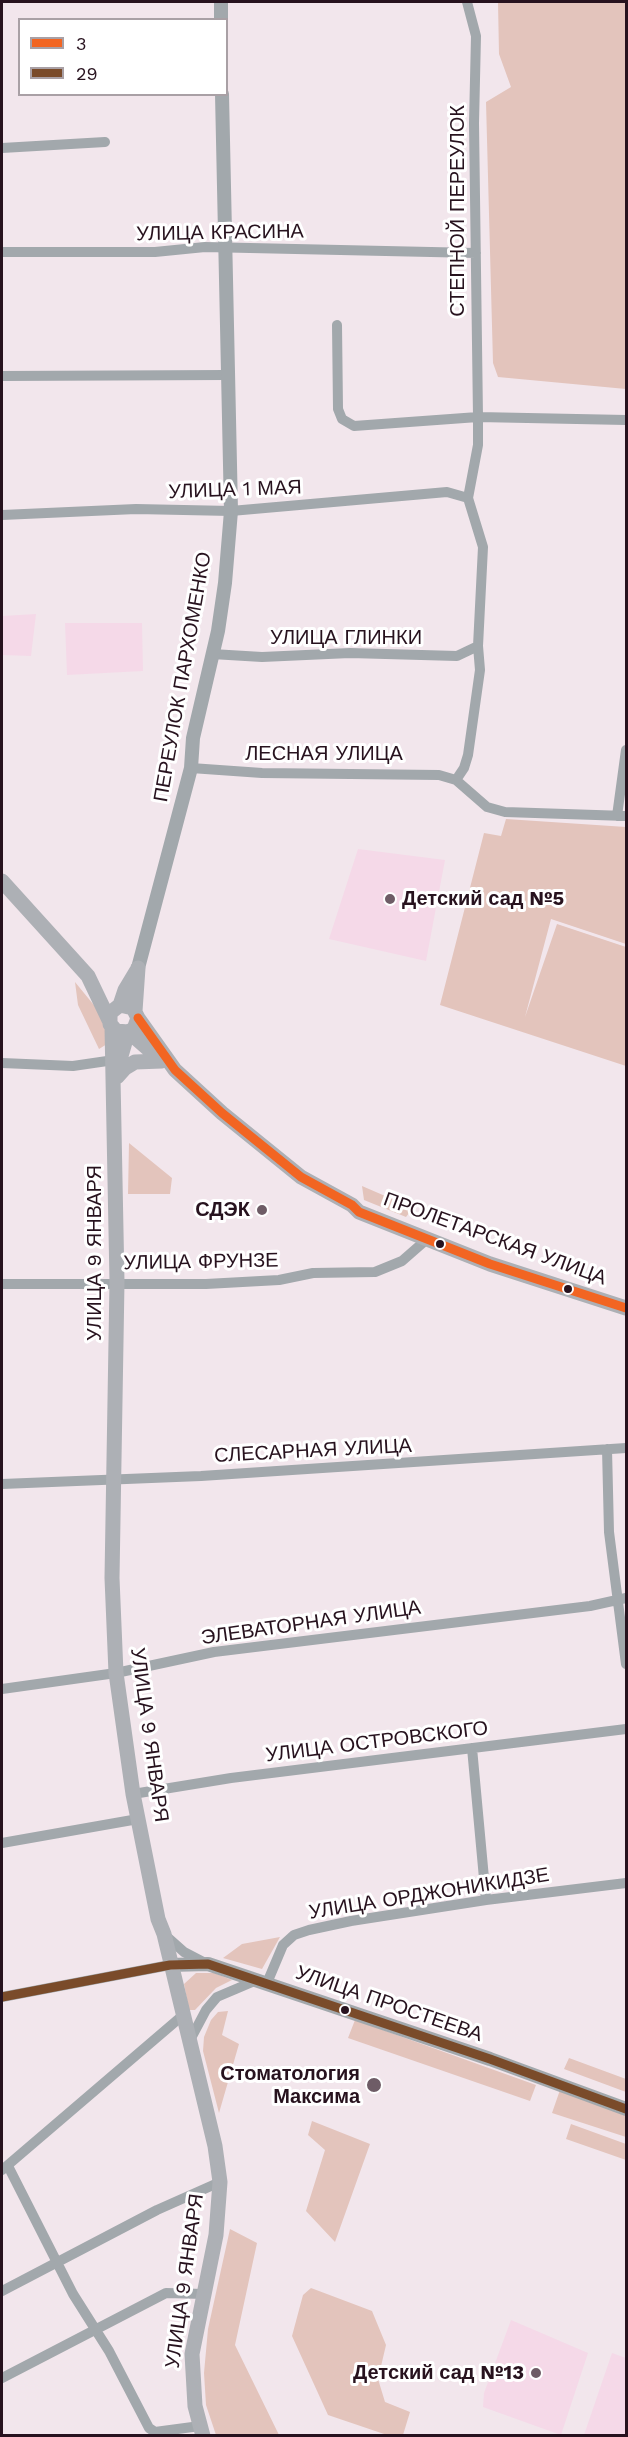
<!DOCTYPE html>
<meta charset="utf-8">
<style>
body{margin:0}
#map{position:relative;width:628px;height:2437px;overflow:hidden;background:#f2e6ec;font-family:"Work Sans",sans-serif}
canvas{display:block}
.frame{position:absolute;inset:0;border:3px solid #27121e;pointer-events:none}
.legend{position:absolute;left:18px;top:18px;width:210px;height:78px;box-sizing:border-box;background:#fff;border:2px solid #a9a0a5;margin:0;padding:8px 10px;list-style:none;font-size:18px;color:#27121e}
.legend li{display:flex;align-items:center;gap:12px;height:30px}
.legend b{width:30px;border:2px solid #a9a0a5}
</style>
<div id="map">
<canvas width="628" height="2437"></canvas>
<div class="frame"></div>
<ul class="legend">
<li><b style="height:8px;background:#f26522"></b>3</li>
<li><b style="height:8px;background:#7a4b2a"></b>29</li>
</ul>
</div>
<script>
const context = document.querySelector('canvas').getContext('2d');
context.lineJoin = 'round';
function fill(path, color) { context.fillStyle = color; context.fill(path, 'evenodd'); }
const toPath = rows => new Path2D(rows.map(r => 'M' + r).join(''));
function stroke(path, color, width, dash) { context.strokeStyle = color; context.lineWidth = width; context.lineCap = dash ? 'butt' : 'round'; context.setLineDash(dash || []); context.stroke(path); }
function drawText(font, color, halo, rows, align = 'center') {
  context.font = font + ' "Work Sans",sans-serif'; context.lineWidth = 6; context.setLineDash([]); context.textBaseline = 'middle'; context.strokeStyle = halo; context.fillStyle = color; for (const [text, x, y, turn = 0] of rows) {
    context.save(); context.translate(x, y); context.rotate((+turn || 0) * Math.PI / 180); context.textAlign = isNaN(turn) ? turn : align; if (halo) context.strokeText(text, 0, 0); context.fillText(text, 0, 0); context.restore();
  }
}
fill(toPath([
 [36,614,31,656,2,655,2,616],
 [65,623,142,623,143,671,67,675],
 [358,849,445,860,426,961,329,939],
 [511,2320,588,2353,561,2435,483,2407,484,2393],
 [612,2353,626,2358,626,2435,584,2435]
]), '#f5d9e8');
fill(toPath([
 [498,2,626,2,626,389,498,377,493,363,486,102,511,87,499,54],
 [506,819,626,827,626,944,551,919,525,1017,557,924,626,947,626,1066,440,1005,484,833,501,836],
 [75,982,102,1015,109,1032,107,1044,99,1049,78,1005],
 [129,1143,172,1178,170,1194,128,1194],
 [362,1186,413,1208,406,1217,364,1200],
 [280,1937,262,1969,223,1958,242,1944],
 [196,1973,214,1973,232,1980,216,1988,195,2010,189,2010,184,1984],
 [228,2011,222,2035,239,2044,219,2113,203,2051,204,2037,211,2020,218,2012],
 [355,2020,536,2085,530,2101,348,2038],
 [569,2058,626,2079,626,2092,564,2069],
 [560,2090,626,2112,626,2137,552,2113],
 [312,2121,370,2144,335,2242,306,2211,325,2150,308,2135],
 [571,2124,626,2144,626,2160,566,2139],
 [230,2229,257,2243,235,2345,279,2435,216,2435,206,2405,204,2373,208,2329],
 [311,2288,372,2311,386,2345,378,2379,385,2402,410,2412,403,2435,387,2435,328,2415,292,2336,303,2295]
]), '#e3c4bc');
stroke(toPath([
 [2,148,105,142],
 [2,252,155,252,205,247,476,253],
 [337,325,338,409,342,419,354,426,478,417,474,123,476,36,467,2],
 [2,376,226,375],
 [2,515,136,509,231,511,447,492,468,498],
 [212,654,262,657,350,653,457,656,478,646],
 [191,768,262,773,439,775,456,780,487,807,505,812,626,816],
 [456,780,464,768,468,755,480,670,478,646,483,547,468,498,478,445,478,417,626,420],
 [617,816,626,750],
 [2,1063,73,1066,114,1060],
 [2,1284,206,1284,279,1280,313,1273,375,1272,402,1261,426,1240],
 [607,1449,609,1532,626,1664],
 [2,1484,201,1476,626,1448],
 [2,1689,116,1673,214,1652,590,1606,626,1598],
 [472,1748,486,1900],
 [133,1794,231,1778,626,1729],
 [2,1843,138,1819],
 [166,1936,184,1952,207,1964],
 [267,1983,283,1945,294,1935,309,1930,351,1921,486,1900,626,1883],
 [2,1997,170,1965],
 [189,2042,206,2010,217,1997,257,1980],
 [8,2166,73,2294,109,2351,149,2428,155,2432,200,2426],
 [2,2170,182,2016],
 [2,2291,157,2210,220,2182],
 [2,2378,166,2293,204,2294]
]), '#a2a8ac', 10);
stroke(toPath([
 [221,2,221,20],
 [138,968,191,768,193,738,218,631,225,583,231,511,222,94],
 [170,1965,208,1964,490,2059,626,2109]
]), '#a2a8ac', 14);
stroke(toPath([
 [2,881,88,976,109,1020],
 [120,1005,125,990,137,970],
 [135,1011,138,968],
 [138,1018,175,1070,222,1113,301,1177,352,1205,359,1212,490,1264,626,1308],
 [112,1027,117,1282,112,1578,116,1673,133,1794,158,1919,164,1934,215,2146,220,2182,216,2235,192,2354,195,2406,203,2436],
 [129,1032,161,1060],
 [119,1063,128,1032,134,1029,138,1018,133,1008,120,1005,110,1013,110,1024,116,1031,128,1032],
 [117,1077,125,1068,135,1062,162,1061]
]), '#adb0b5', 15);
stroke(toPath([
 [138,1018,175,1070,222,1113,301,1177,352,1205,359,1212,490,1264,626,1308]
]), '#f26522', 9);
stroke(toPath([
 [2,1997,170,1965,208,1964,490,2059,626,2109]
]), '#7a4b2a', 9);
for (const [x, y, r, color] of [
 [390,899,6,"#6e5c66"],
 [262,1210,6,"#6e5c66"],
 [440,1244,5,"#27121e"],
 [568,1289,5,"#27121e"],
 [345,2010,5,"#27121e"],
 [374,2085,8,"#6e5c66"],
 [536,2373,6,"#6e5c66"]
]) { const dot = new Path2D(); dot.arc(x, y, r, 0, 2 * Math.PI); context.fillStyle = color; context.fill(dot); stroke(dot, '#fff', 2); }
drawText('20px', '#27121e', '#fff', [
 ["СТЕПНОЙ ПЕРЕУЛОК",458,211,-90],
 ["УЛИЦА КРАСИНА",220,233,-1],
 ["УЛИЦА 1 МАЯ",235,490,-2],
 ["УЛИЦА ГЛИНКИ",346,638],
 ["ПЕРЕУЛОК ПАРХОМЕНКО",183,677,-80],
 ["ЛЕСНАЯ УЛИЦА",324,754],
 ["ПРОЛЕТАРСКАЯ УЛИЦА",495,1239,20],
 ["УЛИЦА 9 ЯНВАРЯ",95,1253,-90],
 ["УЛИЦА ФРУНЗЕ",201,1262,-1],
 ["СЛЕСАРНАЯ УЛИЦА",313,1451,-3],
 ["ЭЛЕВАТОРНАЯ УЛИЦА",311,1623,-8],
 ["УЛИЦА 9 ЯНВАРЯ",149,1735,82],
 ["УЛИЦА ОСТРОВСКОГО",377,1742,-7],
 ["УЛИЦА ОРДЖОНИКИДЗЕ",429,1894,-9],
 ["УЛИЦА ПРОСТЕЕВА",389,2004,19],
 ["УЛИЦА 9 ЯНВАРЯ",185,2281,-82]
]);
drawText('bold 20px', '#27121e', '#fff', [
 ["Детский сад №5",402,899,"left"],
 ["СДЭК",250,1210],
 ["Стоматология",360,2074],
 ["Максима",360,2097],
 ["Детский сад №13",524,2373]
], 'right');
</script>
